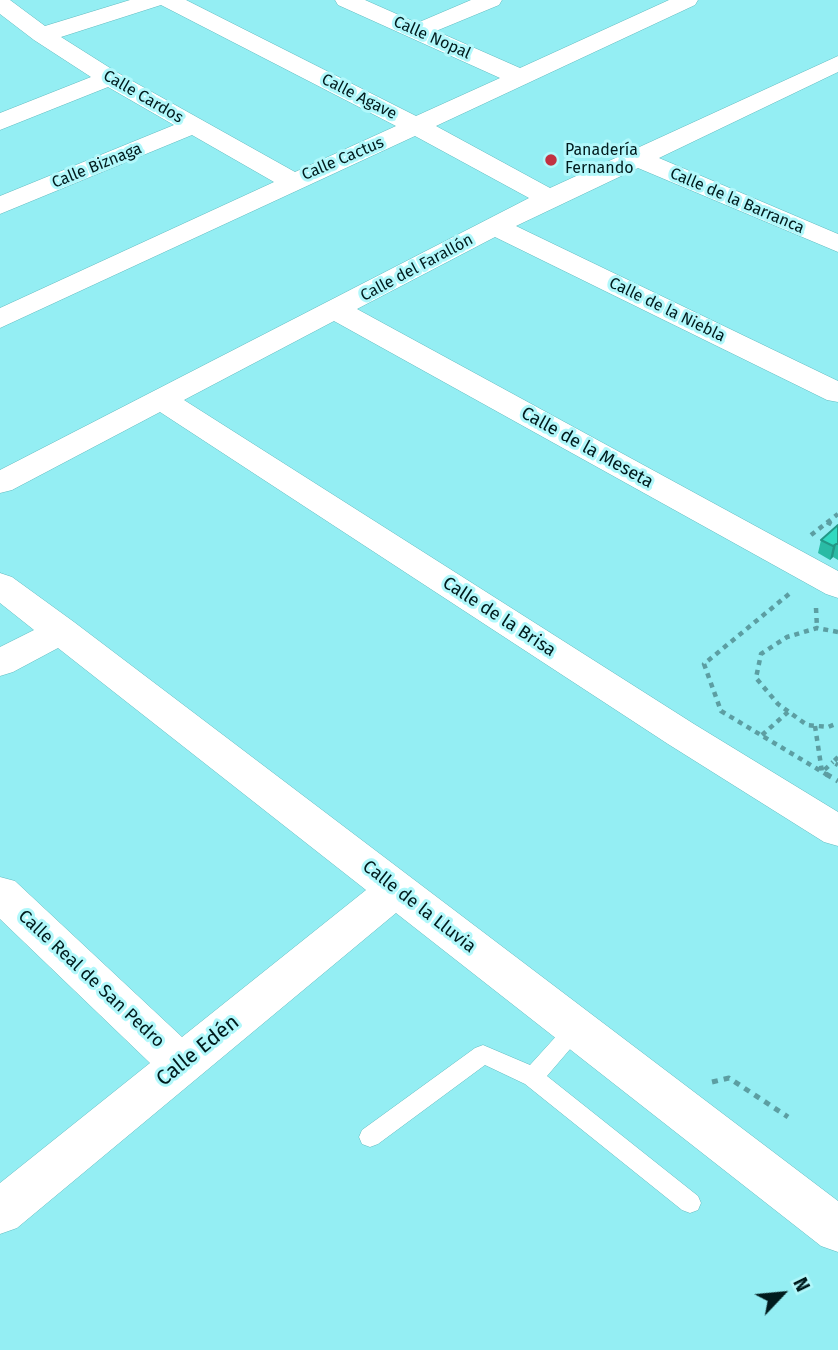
<!DOCTYPE html>
<meta charset="utf-8">
<style>
body{margin:0}
#map{position:relative;width:838px;height:1350px;overflow:hidden;background:#94eef3;font-family:"Fira Sans",sans-serif}
canvas{display:block}
.north{position:absolute;left:747px;top:1259px;width:70px;height:70px;-webkit-text-stroke:5px #b2f8fb;paint-order:stroke;rotate:64deg;font-size:19px;font-weight:700;line-height:28px;text-align:center;color:#001b1d}
.north::after{content:'';display:block;margin:auto;width:24px;height:32px;background:#001b1d;clip-path:polygon(50% 0,100% 100%,50% 72%,0 100%)}
</style>
<div id="map">
<canvas width="838" height="1350"></canvas>
<div class="north">N</div>
</div>
<script>
const context = document.querySelector('canvas').getContext('2d');
context.lineJoin = 'round';
const toPath = rows => new Path2D(rows.map(r => 'M' + r).join(''));
function stroke(path, color, width, dash) { context.strokeStyle = color; context.lineWidth = width; context.lineCap = dash ? 'butt' : 'round'; context.setLineDash(dash || []); context.stroke(path); }
function fill(path, color) { context.fillStyle = color; context.fill(path, 'evenodd'); }
function drawText(font, color, halo, rows, align = 'center') {
  context.font = font + ' "Fira Sans",sans-serif'; context.lineWidth = 6; context.setLineDash([]); context.textBaseline = 'middle'; context.strokeStyle = halo; context.fillStyle = color; for (const [text, x, y, turn = 0] of rows) {
    context.save(); context.translate(x, y); context.rotate((+turn || 0) * Math.PI / 180); context.textAlign = isNaN(turn) ? turn : align; if (halo) context.strokeText(text, 0, 0); context.fillText(text, 0, 0); context.restore();
  }
}
const service = toPath([
 [576,1019,583,1022,587,1028,583,1034,547,1076,698,1196,701,1203,698,1210,690,1213,682,1210,525,1084,485,1065,378,1144,370,1147,362,1144,359,1137,362,1130,475,1048,483,1045,530,1065,569,1022,576,1019]
]);
const minor = toPath([
 [0,0,10,0,45,26,130,0,186,0,416,116,500,78,338,5,335,0,365,0,417,23,471,0,502,0,499,5,436,31,520,68,669,0,698,0,695,5,436,126,550,188,838,56,838,72,659,158,838,234,838,252,638,168,516,226,838,381,838,402,827,400,495,237,357,309,838,571,838,598,826,594,334,321,184,400,694,724,838,812,838,846,824,842,668,744,160,412,12,490,0,493,0,470,529,198,415,136,0,328,0,308,274,182,192,135,0,214,0,196,174,125,108,87,0,130,0,113,91,77,34,40,0,14,0,0],
 [161,5,396,126,295,172,118,73,61,37,161,5],
 [0,573,12,577,74,622,838,1201,838,1252,821,1246,396,913,17,1228,0,1234,0,1183,150,1063,0,919,0,877,15,881,182,1037,366,890,58,648,13,672,0,676,0,647,34,630,0,603,0,573]
]);
stroke(service, '#60babf', 1);
stroke(minor, '#60babf', 1);
stroke(toPath([
 [827,522,838,528],
 [811,535,838,514],
 [789,594,704,664,721,711,829,776],
 [816,608,817,628],
 [838,632,817,628,787,637,761,654,756,678,778,704,807,725,828,727,838,723],
 [815,726,822,772,833,762],
 [762,735,788,712],
 [838,757,833,762,838,765]
]), '#5c9ea2', 4.5, [5, 5]);
stroke(toPath([
 [826,774,838,781],
 [712,1082,729,1078,788,1117]
]), '#5c9ea2', 5, [6, 6]);
fill(service, '#fff');
fill(minor, '#fff');
fill(toPath([
 [838,525,838,560,833,557,830,560,818,553,821,540]
]), '#2abba5');
fill(toPath([
 [836,544,833,557,830,560,833,546]
]), '#229886');
const building = toPath([
 [838,525,838,544,836,544,833,546,821,540,838,525]
]);
fill(building, '#31d9c0');
stroke(building, '#229886', 2);
for (const [x, y, r, color] of [
 [551,160,7,"#c13141"]
]) { const dot = new Path2D(); dot.arc(x, y, r, 0, 2 * Math.PI); context.fillStyle = color; context.fill(dot); stroke(dot, '#b2f8fb', 2.5); }
drawText('16px', '#001b1d', '#b2f8fb', [
 ["Calle Nopal",432,38,24],
 ["Calle Cardos",143,97,30],
 ["Calle Agave",359,97,27],
 ["Calle Cactus",343,159,-23],
 ["Calle Biznaga",97,166,-22],
 ["Calle de la Barranca",737,201,23],
 ["Calle del Farallón",417,268,-28],
 ["Calle de la Niebla",667,310,26]
]);
drawText('16px', '#001b1d', '#b2f8fb', [
 ["Panadería",565,151],
 ["Fernando",565,169]
], 'left');
drawText('18px', '#001b1d', '#b2f8fb', [
 ["Calle de la Meseta",587,448,29],
 ["Calle de la Brisa",499,617,33],
 ["Calle de la Lluvia",419,907,38],
 ["Calle Real de San Pedro",91,979,43]
]);
drawText('21px', '#001b1d', '#b2f8fb', [
 ["Calle Edén",198,1051,-39]
]);
</script>
